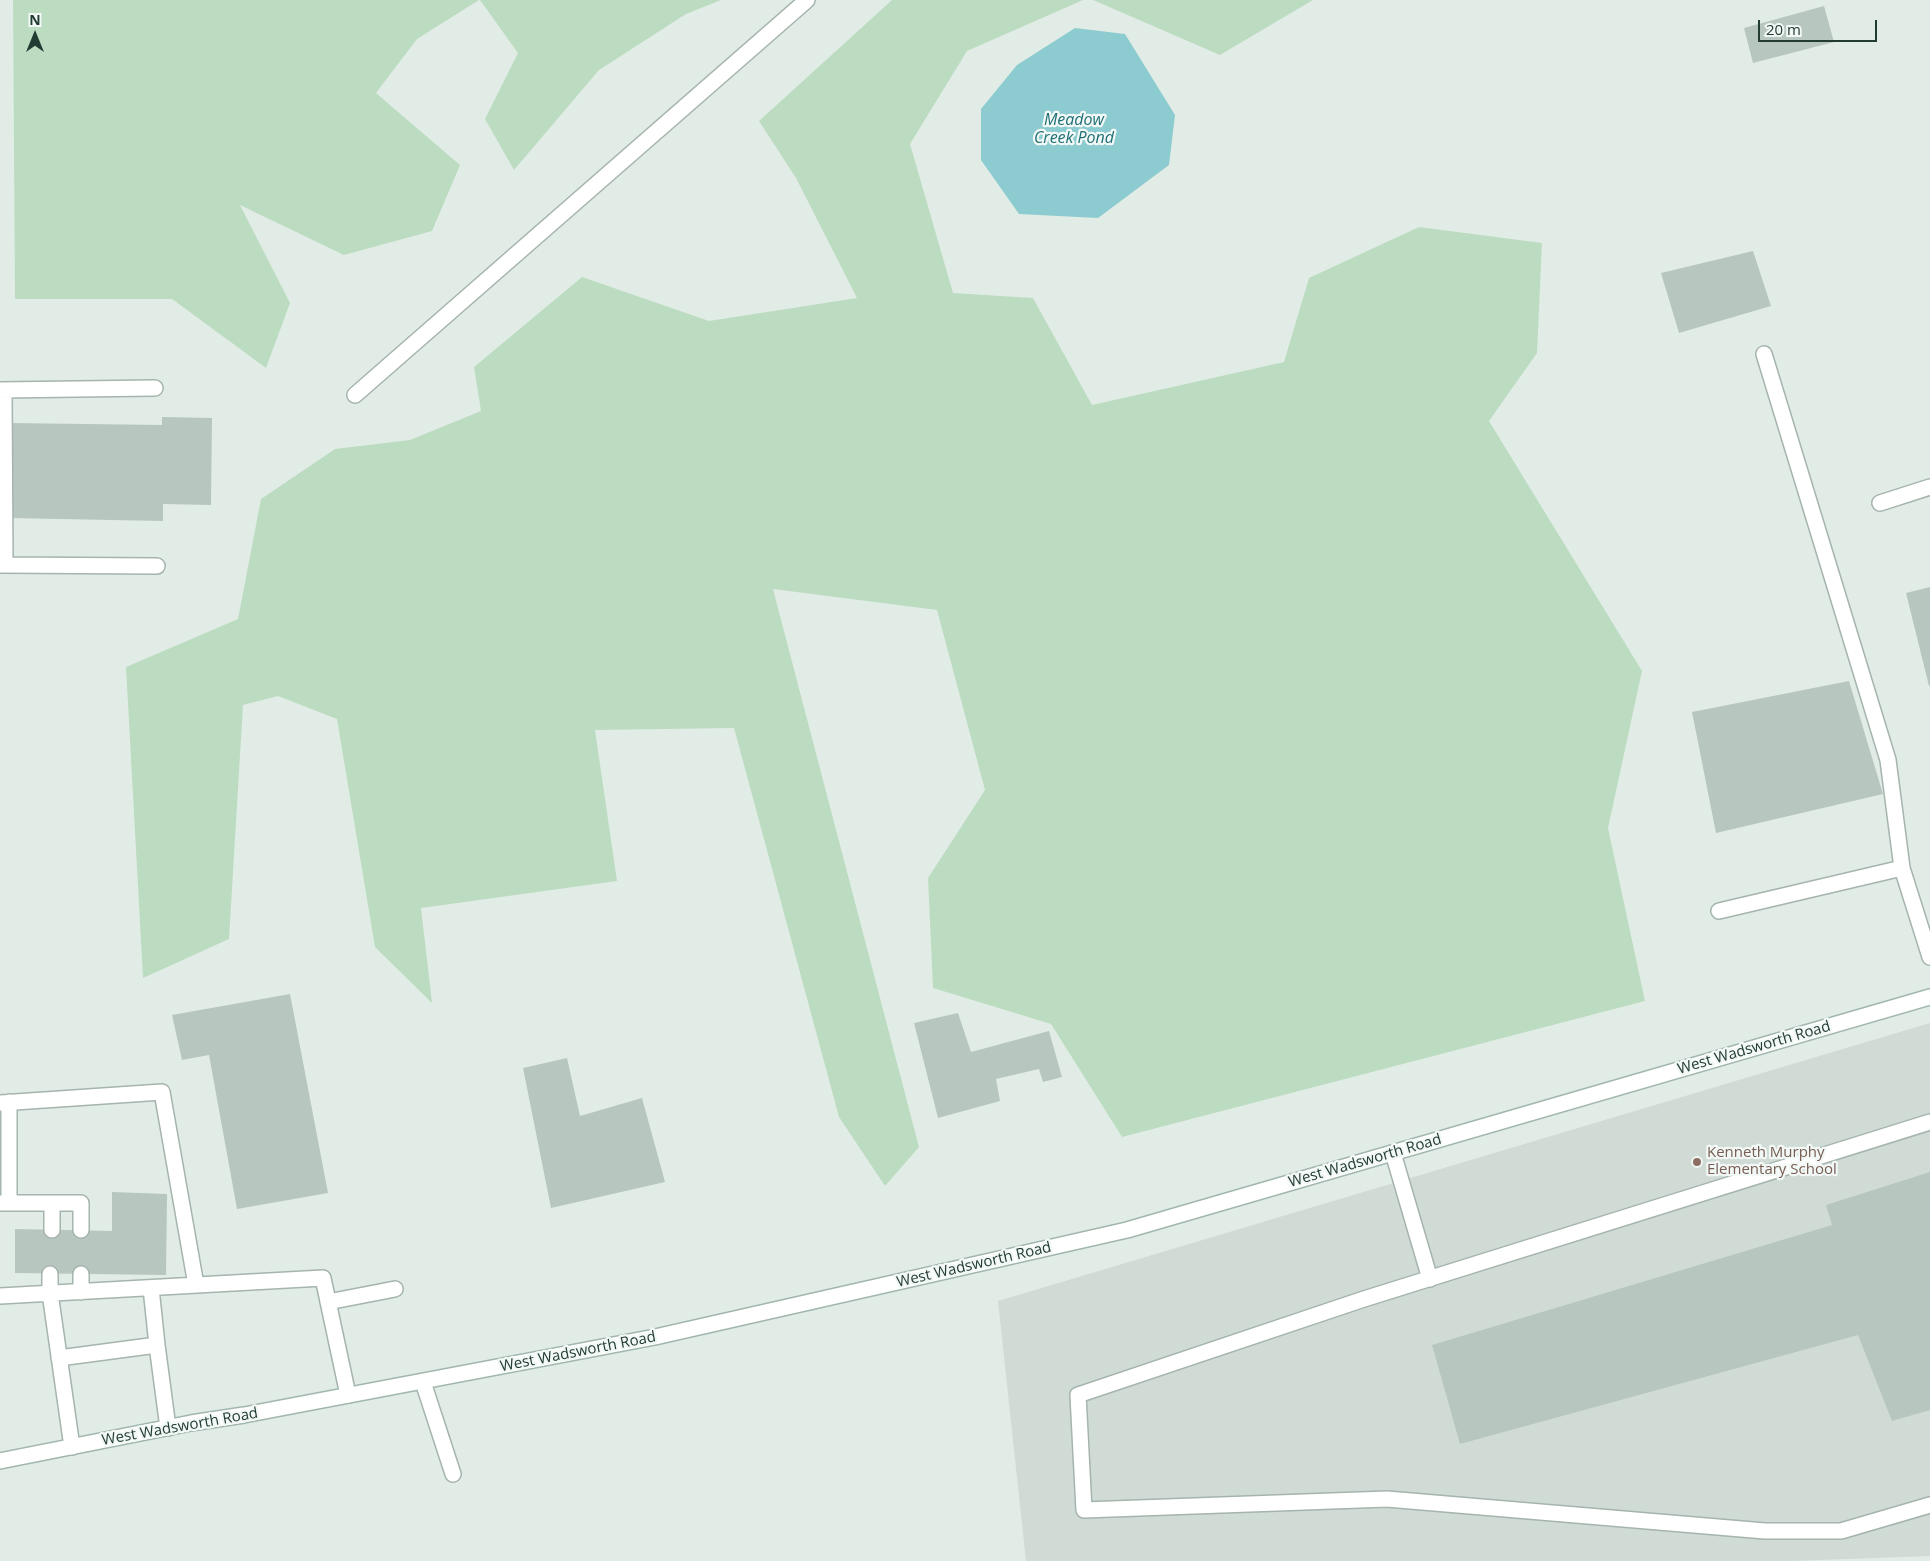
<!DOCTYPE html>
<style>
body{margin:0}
#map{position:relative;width:1930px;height:1561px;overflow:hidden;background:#e2ece6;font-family:"Open Sans",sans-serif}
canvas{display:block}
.north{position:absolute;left:10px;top:10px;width:50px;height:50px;-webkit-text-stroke:4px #f2f8f5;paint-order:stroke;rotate:0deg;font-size:14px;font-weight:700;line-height:20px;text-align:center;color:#233c33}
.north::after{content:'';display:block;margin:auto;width:18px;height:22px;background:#233c33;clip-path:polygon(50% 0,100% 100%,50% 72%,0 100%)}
.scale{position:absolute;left:1758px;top:20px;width:119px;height:22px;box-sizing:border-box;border:2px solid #233c33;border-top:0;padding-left:6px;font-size:15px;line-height:18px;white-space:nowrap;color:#233c33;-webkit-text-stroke:4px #f2f8f5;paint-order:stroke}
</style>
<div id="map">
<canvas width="1930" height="1561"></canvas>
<div class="north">N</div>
<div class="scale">20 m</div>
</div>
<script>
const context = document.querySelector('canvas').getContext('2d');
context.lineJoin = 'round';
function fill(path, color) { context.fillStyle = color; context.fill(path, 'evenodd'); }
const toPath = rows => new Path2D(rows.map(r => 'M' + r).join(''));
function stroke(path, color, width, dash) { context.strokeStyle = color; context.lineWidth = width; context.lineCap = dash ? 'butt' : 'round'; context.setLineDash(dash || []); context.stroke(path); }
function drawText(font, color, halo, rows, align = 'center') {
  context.font = font + ' "Open Sans",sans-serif'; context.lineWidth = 4.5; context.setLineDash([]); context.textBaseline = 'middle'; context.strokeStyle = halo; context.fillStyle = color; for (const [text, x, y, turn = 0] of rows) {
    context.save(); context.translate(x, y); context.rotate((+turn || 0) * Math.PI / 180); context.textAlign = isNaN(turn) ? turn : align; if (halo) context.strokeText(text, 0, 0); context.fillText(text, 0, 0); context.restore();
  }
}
fill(toPath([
 [1930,1023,1930,1556,1792,1561,1026,1561,998,1301]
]), '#d0dbd5');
fill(toPath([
 [13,0,479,0,417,39,376,93,460,165,432,231,344,255,240,205,290,303,266,368,172,299,15,299],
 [480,0,479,0,721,0,686,14,599,70,514,170,485,119,518,53],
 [892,0,1083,0,967,51,910,144,953,293,1033,298,1092,405,1284,362,1309,278,1419,227,1542,243,1537,353,1489,421,1642,671,1608,828,1645,1001,1122,1137,1051,1024,933,988,928,878,985,790,937,610,773,589,919,1147,885,1186,839,1117,734,728,595,730,617,881,421,908,432,1003,375,947,337,719,278,696,243,705,229,939,143,978,126,667,238,619,261,499,335,449,410,440,481,411,474,367,582,277,709,321,857,298,796,178,759,121],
 [1093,0,1313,0,1220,55]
]), '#bcdcc1');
fill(toPath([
 [1075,28,1125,34,1175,115,1169,165,1098,218,1019,214,981,160,981,109,1017,65]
]), '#8ccbcf');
fill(toPath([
 [1824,6,1834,42,1753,63,1744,28],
 [1753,251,1771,306,1679,333,1661,273],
 [162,417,212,418,211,505,163,504,163,521,9,518,10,423,162,425],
 [1930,587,1930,686,1929,686,1906,593],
 [1849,681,1883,794,1716,833,1692,712],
 [290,994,328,1193,237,1209,209,1055,182,1060,172,1015],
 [958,1013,971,1052,1049,1031,1062,1077,1043,1082,1039,1069,996,1079,1000,1101,938,1118,914,1023],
 [567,1058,580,1116,642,1098,665,1182,551,1208,523,1068],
 [1930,1172,1930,1410,1892,1421,1858,1335,1460,1444,1432,1345,1832,1225,1826,1205],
 [112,1192,167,1194,166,1275,15,1273,15,1229,112,1231]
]), '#b7c6bf');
const service = toPath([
 [1764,354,1888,760,1902,868,1930,957],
 [0,390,155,388],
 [4,390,5,565],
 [355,395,807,0],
 [1880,503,1930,487],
 [0,565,157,566],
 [1719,911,1902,868],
 [9,1102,9,1203],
 [0,1103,162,1092,196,1285],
 [1930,1122,1364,1299,1078,1395,1084,1510,1387,1499,1765,1531,1841,1531,1930,1505],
 [1393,1153,1430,1279],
 [0,1203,81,1203,81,1230],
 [52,1230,52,1203],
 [50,1274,50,1293,72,1447],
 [81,1292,81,1274],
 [0,1296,323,1278,348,1395],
 [328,1302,395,1289],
 [157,1345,168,1428],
 [59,1358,157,1345,151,1288],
 [423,1382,453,1474]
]);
const secondary = toPath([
 [0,1461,191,1423,244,1415,655,1337,1127,1230,1930,997]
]);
stroke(service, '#a5b4ad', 18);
stroke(secondary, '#a1b7ad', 18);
stroke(service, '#fff', 15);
stroke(secondary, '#fff', 15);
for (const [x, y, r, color] of [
 [1697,1162,5,"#8d6e63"]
]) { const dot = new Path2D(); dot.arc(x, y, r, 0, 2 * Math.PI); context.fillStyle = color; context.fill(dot); stroke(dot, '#f2f8f5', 2); }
drawText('15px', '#233c33', '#f2f8f5', [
 ["West Wadsworth Road",1754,1048,-16],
 ["West Wadsworth Road",1365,1161,-16],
 ["West Wadsworth Road",974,1265,-13],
 ["West Wadsworth Road",578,1352,-11],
 ["West Wadsworth Road",180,1427,-10]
]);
drawText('15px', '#785e54', '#f2f8f5', [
 ["Kenneth Murphy",1707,1153],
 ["Elementary School",1707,1170]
], 'left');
drawText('italic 16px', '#1f6f76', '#f2f8f5', [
 ["Meadow",1074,120],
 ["Creek Pond",1074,138]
]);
</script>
